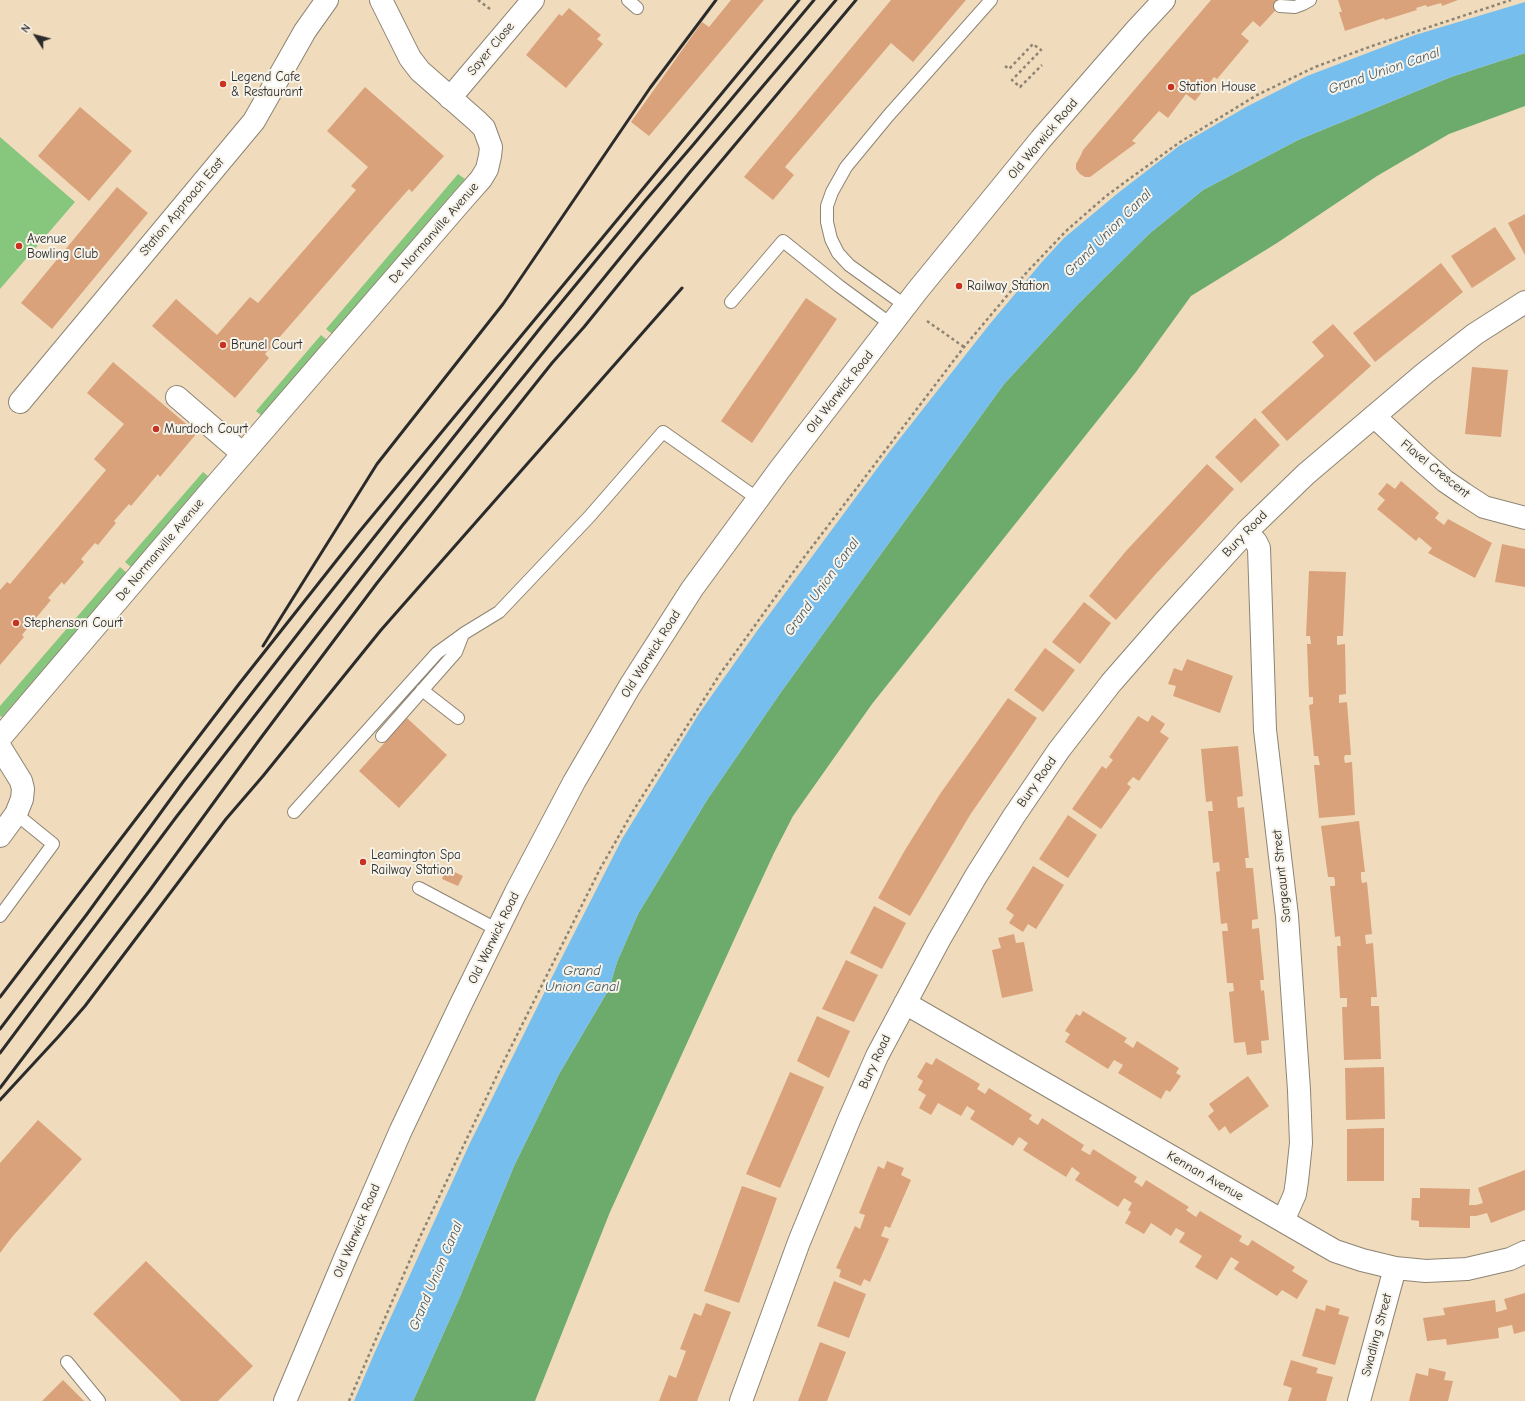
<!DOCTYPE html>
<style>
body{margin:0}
#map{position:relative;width:1525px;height:1401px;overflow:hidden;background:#f0dcbc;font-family:"Comic Neue",sans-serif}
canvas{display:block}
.north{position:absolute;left:16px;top:16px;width:40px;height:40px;-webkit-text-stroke:3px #f7f3e8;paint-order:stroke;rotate:306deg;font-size:11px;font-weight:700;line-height:16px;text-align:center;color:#2b2b2b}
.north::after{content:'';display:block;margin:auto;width:14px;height:18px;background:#2b2b2b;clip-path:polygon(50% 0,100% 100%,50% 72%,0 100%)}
</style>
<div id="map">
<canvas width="1525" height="1401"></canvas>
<div class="north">N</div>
</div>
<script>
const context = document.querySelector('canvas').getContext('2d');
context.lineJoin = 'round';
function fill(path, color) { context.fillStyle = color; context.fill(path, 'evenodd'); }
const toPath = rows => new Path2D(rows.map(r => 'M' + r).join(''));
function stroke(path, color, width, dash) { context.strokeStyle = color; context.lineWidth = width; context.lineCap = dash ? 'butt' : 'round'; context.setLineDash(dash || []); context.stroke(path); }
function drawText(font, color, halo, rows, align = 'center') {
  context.font = font + ' "Comic Neue",sans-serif'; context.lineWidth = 4; context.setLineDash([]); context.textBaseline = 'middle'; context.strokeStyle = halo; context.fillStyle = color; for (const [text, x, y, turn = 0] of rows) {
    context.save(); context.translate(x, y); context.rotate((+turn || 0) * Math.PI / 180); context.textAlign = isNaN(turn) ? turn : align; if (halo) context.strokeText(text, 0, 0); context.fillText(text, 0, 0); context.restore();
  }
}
fill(toPath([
 [0,137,75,202,0,289],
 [458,174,465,179,332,334,326,329],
 [321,335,327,340,262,416,256,411],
 [203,472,208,476,131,567,125,562],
 [120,567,127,573,2,717,0,716,0,706]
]), '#86c67d');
fill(toPath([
 [1525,53,1525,106,1449,134,1377,176,1277,243,1191,296,1136,372,872,704,793,816,774,853,749,907,610,1212,535,1401,413,1401,459,1299,514,1166,559,1074,609,989,617,962,638,914,707,800,781,692,1004,384,1078,304,1149,234,1203,190,1298,140,1451,77]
]), '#6cab6c');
fill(toPath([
 [1525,2,1525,53,1451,77,1298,140,1203,190,1149,234,1078,304,1004,384,781,692,707,800,638,914,617,962,609,989,559,1074,514,1166,459,1299,413,1401,354,1401,374,1354,469,1145,559,963,622,839,698,715,757,631,890,451,989,325,1041,263,1064,238,1118,193,1179,146,1246,107,1307,76,1415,35]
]), '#75beee');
fill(toPath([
 [731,0,764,0,649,136,631,122,702,22,709,27],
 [891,0,966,0,913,62,891,43,785,167,794,175,773,200,744,177],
 [1211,0,1285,0,1260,27,1253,21,1241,34,1249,41,1217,79,1214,77,1195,101,1186,94,1168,118,1159,111,1132,141,1136,143,1090,177,1085,177,1080,174,1076,169,1076,164,1081,155,1083,150],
 [1338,0,1458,0,1442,6,1441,3,1427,7,1426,5,1416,8,1417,10,1385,20,1384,18,1345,31,1339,12,1342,12],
 [569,8,601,35,597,39,603,44,566,88,526,55,559,14,562,16],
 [365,87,444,156,412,192,409,189,385,216,265,354,269,358,235,398,152,326,176,299,217,335,250,297,258,303,356,190,351,186,368,167,327,131],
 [80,107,132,151,89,201,38,156],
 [117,187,148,213,52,329,21,303],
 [1525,214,1525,255,1508,223],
 [1495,227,1516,259,1472,288,1451,256],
 [1441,263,1463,292,1375,362,1353,333],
 [806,298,837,319,752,443,721,421],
 [1333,324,1371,366,1287,441,1261,412,1324,356,1312,342],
 [113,362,197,433,160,477,158,474,131,506,129,504,114,521,116,523,98,545,95,543,81,559,84,562,64,585,62,582,48,598,51,600,22,635,24,637,0,665,0,590,7,582,10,584,106,470,94,459,124,424,87,393],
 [1472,367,1508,370,1501,437,1465,434],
 [1255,418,1280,445,1241,483,1215,457],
 [1207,464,1234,489,1154,576,1116,620,1089,596,1126,551],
 [1401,481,1439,513,1435,518,1444,525,1448,519,1492,543,1475,578,1428,553,1432,548,1419,537,1416,541,1377,509,1385,500,1378,494,1387,483,1395,489],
 [1502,544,1525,549,1525,587,1495,582],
 [1309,571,1346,572,1343,636,1337,636,1337,645,1345,644,1346,694,1339,695,1339,703,1347,702,1351,755,1345,755,1344,758,1345,763,1352,762,1355,815,1319,818,1314,765,1320,765,1318,756,1314,756,1309,705,1313,704,1313,697,1309,697,1307,644,1311,644,1310,636,1306,636],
 [1084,602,1111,623,1080,664,1052,642],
 [1045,648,1075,670,1043,712,1014,690],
 [1187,659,1233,676,1220,713,1173,696,1176,686,1168,684,1174,668,1182,671],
 [1008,698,1037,718,970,815,910,916,878,898,905,850,940,794],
 [1152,715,1165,724,1160,732,1169,738,1139,781,1133,777,1127,784,1131,787,1101,829,1072,809,1102,766,1106,769,1113,760,1109,757,1138,716,1148,722],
 [407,718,447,755,399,808,359,771],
 [1238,746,1243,796,1237,797,1238,808,1244,807,1249,858,1245,858,1246,868,1253,868,1258,919,1252,920,1252,929,1259,928,1264,980,1260,980,1261,991,1264,990,1269,1040,1261,1041,1262,1053,1247,1055,1245,1042,1234,1043,1229,992,1234,991,1233,983,1227,983,1222,931,1228,931,1227,923,1221,924,1216,872,1220,871,1219,862,1213,863,1208,811,1213,811,1212,801,1206,802,1201,749],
 [1068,815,1097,835,1068,878,1039,859],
 [1359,821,1365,872,1361,872,1361,878,1362,883,1367,882,1372,934,1365,935,1366,944,1373,943,1377,997,1371,997,1371,1006,1379,1006,1381,1059,1344,1060,1342,1007,1347,1007,1347,998,1340,998,1337,946,1341,946,1340,936,1335,937,1330,886,1335,886,1335,881,1334,877,1328,877,1321,826],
 [1033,866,1064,885,1036,929,1028,924,1023,932,1009,923,1014,915,1006,909],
 [446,868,463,876,458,886,442,879],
 [874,906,906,923,882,969,850,953],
 [1014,934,1016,943,1024,942,1033,991,1002,998,992,950,1001,948,998,938],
 [846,960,878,975,854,1022,822,1009],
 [1083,1011,1127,1038,1124,1042,1133,1048,1137,1041,1179,1068,1176,1073,1181,1076,1170,1092,1166,1090,1161,1099,1118,1073,1123,1065,1114,1060,1108,1069,1065,1042,1070,1034,1065,1031,1076,1014,1080,1016],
 [817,1016,850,1031,829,1078,797,1061],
 [936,1058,980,1084,977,1089,985,1094,989,1088,1032,1115,1029,1119,1033,1122,1038,1125,1042,1118,1084,1145,1081,1150,1090,1155,1093,1149,1137,1177,1134,1182,1138,1184,1142,1187,1146,1180,1189,1207,1186,1210,1196,1217,1200,1211,1242,1236,1239,1241,1248,1246,1252,1240,1295,1267,1292,1271,1308,1281,1297,1299,1282,1290,1277,1296,1234,1269,1239,1262,1231,1257,1217,1280,1195,1267,1202,1256,1179,1242,1185,1233,1176,1228,1171,1236,1151,1223,1144,1234,1125,1223,1131,1212,1128,1210,1132,1203,1124,1198,1118,1207,1075,1180,1080,1173,1072,1167,1066,1177,1023,1150,1028,1143,1019,1137,1013,1146,970,1119,975,1111,967,1106,961,1116,938,1103,931,1115,919,1108,926,1095,918,1090,923,1081,917,1077,926,1062,932,1065],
 [1384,1067,1385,1119,1346,1120,1345,1068],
 [790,1072,824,1087,780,1188,746,1174],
 [1248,1076,1269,1106,1230,1134,1225,1126,1219,1131,1208,1116,1214,1111,1209,1104],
 [38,1120,82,1159,12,1237,0,1253,0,1163],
 [1384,1128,1384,1181,1347,1181,1347,1129],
 [887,1161,904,1168,901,1175,911,1180,890,1228,885,1226,881,1236,889,1239,870,1282,864,1279,861,1286,839,1277,841,1270,836,1268,855,1226,860,1229,865,1215,859,1213,878,1166,884,1169],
 [1525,1170,1525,1210,1491,1223,1487,1213,1476,1216,1470,1216,1470,1228,1419,1227,1419,1221,1411,1220,1412,1198,1420,1198,1420,1188,1470,1189,1469,1205,1476,1205,1483,1203,1478,1188],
 [742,1186,777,1198,739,1303,704,1291],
 [146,1261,253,1366,218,1401,181,1401,93,1314],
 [834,1281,866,1294,849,1338,817,1326],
 [1525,1293,1525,1331,1514,1334,1512,1325,1498,1328,1499,1338,1447,1345,1446,1339,1427,1341,1423,1318,1445,1315,1443,1308,1495,1300,1496,1312,1501,1311,1507,1309,1504,1299],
 [706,1303,731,1312,697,1401,659,1401,669,1375,676,1378,686,1351,680,1349,694,1313,701,1316],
 [1326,1305,1340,1309,1338,1314,1349,1317,1335,1365,1302,1356,1316,1308,1325,1311],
 [820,1342,846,1352,827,1401,798,1401],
 [1291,1360,1318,1368,1316,1373,1333,1377,1326,1401,1288,1401,1292,1388,1283,1385],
 [1429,1368,1446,1372,1444,1380,1453,1381,1448,1401,1409,1401,1416,1373,1428,1376],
 [63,1380,84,1401,42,1401]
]), '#daa27b');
const lane = toPath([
 [628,0,637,8],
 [1280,6,1295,7,1303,4,1310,0],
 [731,302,783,241,839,286,892,325],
 [906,306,849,265,838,253,831,239,827,222,827,206,832,192,846,167,888,116,991,0],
 [422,690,458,718],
 [382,736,456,652,463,634,499,612,589,517,663,432,758,499],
 [294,812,437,653,462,635],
 [419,888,498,930],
 [0,916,53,844,16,814],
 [67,1362,99,1401]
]);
const street = toPath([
 [450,98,533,0],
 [177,397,243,454],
 [20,402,254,121,305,31,327,0],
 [1374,416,1421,460,1445,481,1464,494,1484,507,1525,518],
 [1246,532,1256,542,1259,548,1265,730,1287,916,1299,1090,1301,1143,1297,1181,1295,1194,1283,1221],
 [0,738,209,493,465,197,481,179,487,169,490,156,491,147,484,128,477,121,420,71,410,58,381,0],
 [0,747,21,781,23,789,22,799,16,814,0,836],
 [905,1003,1335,1251,1362,1260,1395,1268,1426,1271,1467,1269,1510,1259,1525,1252],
 [741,1401,799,1242,849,1120,877,1056,939,940,976,876,1014,816,1059,750,1111,683,1166,620,1246,532,1306,474,1425,373,1475,334,1525,302],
 [1359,1401,1395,1268]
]);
const primary = toPath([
 [285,1401,346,1256,401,1130,460,1006,516,892,574,782,630,686,692,589,780,469,917,291,1041,139,1137,29,1164,0]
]);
stroke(lane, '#8e8474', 14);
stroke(street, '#8e8474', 24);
stroke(primary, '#8e8474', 24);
stroke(toPath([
 [478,0,490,9],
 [1005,66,1009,69,1033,44,1041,50,1012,80,1020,87,1042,65],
 [927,321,964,347],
 [349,1401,420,1237,500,1069,600,869,633,811,720,674,802,560,964,347,1027,272,1066,231,1106,196,1180,142,1257,95,1315,67,1372,46,1511,0]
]), '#8e8474', 2.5, [3, 3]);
stroke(lane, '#fff', 12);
stroke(street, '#fff', 22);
stroke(primary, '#fff', 22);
stroke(toPath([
 [263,646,377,464,503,304,650,88,716,0],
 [0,997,239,684,359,532,799,0],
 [0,1029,87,914,183,782,321,604,541,327,644,202,693,145,814,0],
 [0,1053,177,816,402,526,690,172,836,0],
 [0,1088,150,890,260,739,377,583,552,363,584,327,636,263,856,0],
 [0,1100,59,1036,85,1006,226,819,263,776,381,630,682,288]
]), '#2b2b2b', 3);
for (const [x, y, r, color] of [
 [223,84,4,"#c8321e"],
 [1171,87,4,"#c8321e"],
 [19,246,4,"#c8321e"],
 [959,286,4,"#c8321e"],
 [223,345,4,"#c8321e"],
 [156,429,4,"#c8321e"],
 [16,623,4,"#c8321e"],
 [363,862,4,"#c8321e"]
]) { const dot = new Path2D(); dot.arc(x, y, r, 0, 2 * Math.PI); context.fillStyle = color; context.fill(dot); stroke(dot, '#f7f3e8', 1.5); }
drawText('13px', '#2b2b2b', '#f7f3e8', [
 ["Sayer Close",491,49,-50],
 ["Old Warwick Road",1043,139,-50],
 ["Station Approach East",182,207,-50],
 ["De Normanville Avenue",434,233,-49],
 ["Old Warwick Road",840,392,-52],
 ["Flavel Crescent",1435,469,39],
 ["Bury Road",1245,534,-46],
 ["De Normanville Avenue",160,550,-50],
 ["Old Warwick Road",651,654,-58],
 ["Bury Road",1037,782,-55],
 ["Sargeaunt Street",1282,876,-96],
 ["Old Warwick Road",494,938,-64],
 ["Bury Road",875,1062,-65],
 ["Kennan Avenue",1205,1176,30],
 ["Old Warwick Road",357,1231,-67],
 ["Swadling Street",1377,1335,-75]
]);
drawText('13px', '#2b2b2b', '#f7f3e8', [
 ["Legend Cafe",231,77],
 ["& Restaurant",231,92],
 ["Station House",1179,87],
 ["Avenue",27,239],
 ["Bowling Club",27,254],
 ["Railway Station",967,286],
 ["Brunel Court",231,345],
 ["Murdoch Court",164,429],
 ["Stephenson Court",24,623],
 ["Leamington Spa",371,855],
 ["Railway Station",371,870]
], 'left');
drawText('italic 14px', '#415766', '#f7f3e8', [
 ["Grand Union Canal",1384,71,-19],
 ["Grand Union Canal",1108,233,-45],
 ["Grand Union Canal",822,587,-54],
 ["Grand",582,971],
 ["Union Canal",582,987],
 ["Grand Union Canal",436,1276,-67]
]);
</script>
